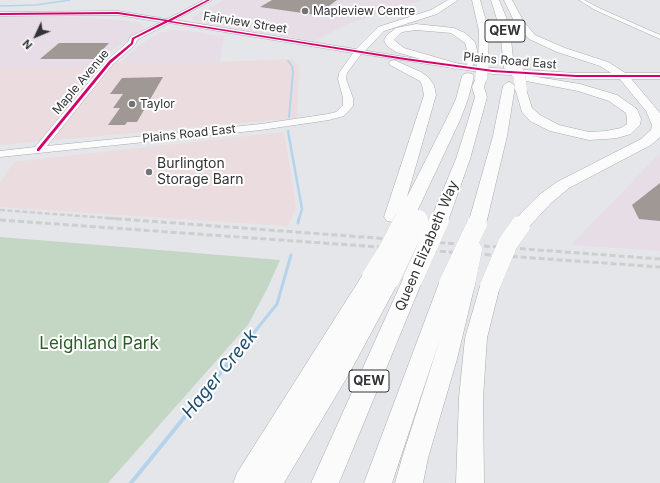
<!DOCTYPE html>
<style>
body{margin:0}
#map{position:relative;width:660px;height:483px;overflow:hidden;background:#e5e6e9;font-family:Inter,sans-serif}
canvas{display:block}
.north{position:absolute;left:16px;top:16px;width:40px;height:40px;-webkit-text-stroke:3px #fff;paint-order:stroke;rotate:226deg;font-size:11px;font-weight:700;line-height:16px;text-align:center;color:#323335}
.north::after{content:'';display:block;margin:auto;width:14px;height:18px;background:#323335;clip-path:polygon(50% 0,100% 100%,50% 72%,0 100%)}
</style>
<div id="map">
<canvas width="660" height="483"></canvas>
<div class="north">N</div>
</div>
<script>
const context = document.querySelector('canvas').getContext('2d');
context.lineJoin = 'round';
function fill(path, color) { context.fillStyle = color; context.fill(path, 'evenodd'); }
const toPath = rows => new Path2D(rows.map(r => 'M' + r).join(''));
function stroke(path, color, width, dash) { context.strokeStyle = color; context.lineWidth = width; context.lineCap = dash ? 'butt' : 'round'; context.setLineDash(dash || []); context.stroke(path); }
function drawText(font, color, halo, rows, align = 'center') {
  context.font = font + ' Inter,sans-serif'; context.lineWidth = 4; context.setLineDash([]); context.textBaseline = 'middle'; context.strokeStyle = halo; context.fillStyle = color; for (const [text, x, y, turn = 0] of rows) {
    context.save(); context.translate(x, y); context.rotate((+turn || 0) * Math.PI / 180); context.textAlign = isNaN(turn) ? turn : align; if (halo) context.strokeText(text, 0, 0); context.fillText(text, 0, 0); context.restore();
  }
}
fill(toPath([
 [224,0,422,0,345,25,315,41,196,22,192,19,193,17],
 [56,16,119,20,140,23,145,27,143,31,111,51,95,66,0,66,0,18],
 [172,30,189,31,224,37,220,62,121,62,142,43,160,33],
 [660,153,660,251,571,245]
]), '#e6dde7');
fill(toPath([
 [292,59,299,66,297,118,0,145,0,66,95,66,121,62,220,62],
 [284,132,296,207,288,226,0,207,0,182,14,162]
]), '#eadcdf');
fill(toPath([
 [0,237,123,247,280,260,268,287,248,325,108,483,0,483]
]), '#c4d6c4');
stroke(toPath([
 [0,6,36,5,70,0]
]), '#b5d4ec', 1.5);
stroke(toPath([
 [288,61,292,66,293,72,289,117]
]), '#b5d4ec', 2);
stroke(toPath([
 [288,131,302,209,299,219]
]), '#b5d4ec', 2.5);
stroke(toPath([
 [298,223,299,218],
 [252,335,277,304,291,255]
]), '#b5d4ec', 3);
stroke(toPath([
 [131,483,252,334]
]), '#b5d4ec', 4);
fill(toPath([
 [272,0,337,0,317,15,260,7],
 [59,43,109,43,94,59,40,59],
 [163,77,137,122,127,122,125,125,108,125,120,108,113,108,123,94,110,94,122,78],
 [660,183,660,221,639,219,632,205]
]), '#9f9894');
const minor = toPath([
 [579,0,584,0,599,8,660,35,660,39,595,10,579,0]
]);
const secondary = toPath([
 [204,0,212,0,175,20,405,57,493,68,576,73,660,73,660,79,576,79,493,74,361,54,347,73,346,79,353,98,353,106,344,116,329,120,261,130,0,157,0,151,35,147,107,60,128,42,130,37,161,22,118,15,0,16,0,12,118,11,167,19,204,0],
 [169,23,353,53,339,73,338,79,343,98,343,105,336,112,328,114,261,124,47,146,113,64,135,45,137,40,169,23]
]);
const motorway = toPath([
 [448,0,458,0,437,14,384,31,363,53,355,53,354,51,378,27,431,10,448,0],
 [472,0,480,0,489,31,488,64,483,67,478,64,479,31,472,0],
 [491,0,499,0,506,17,510,29,514,68,513,70,509,71,504,68,500,29,491,0],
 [504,0,512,0,524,22,535,35,565,48,608,62,627,74,660,113,660,137,651,145,569,188,551,203,526,230,520,232,514,230,511,226,522,212,539,195,557,182,641,139,651,130,652,125,646,111,619,78,600,66,557,52,529,39,515,23,504,0],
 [416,24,454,28,465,33,475,42,477,50,476,63,471,66,467,65,466,63,467,50,465,43,451,33,416,30,402,32,394,40,404,48,459,64,460,66,455,69,396,52,387,46,384,40,387,35,396,28,416,24],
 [394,60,421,72,428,77,434,85,436,95,407,197,446,120,456,99,462,76,464,74,468,73,472,74,474,76,468,99,460,120,414,218,411,222,405,224,398,221,393,222,387,221,384,217,424,95,422,85,420,81,390,65,389,63,390,61,394,60],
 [481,75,485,76,487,78,484,87,487,97,470,159,448,221,445,225,439,227,433,225,430,221,456,159,468,121,475,97,472,87,477,76,481,75],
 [525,75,580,84,617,95,637,109,641,119,640,125,631,134,617,138,606,139,589,140,550,131,530,121,522,112,515,88,517,86,525,86,532,108,540,115,559,125,589,132,606,131,621,128,627,124,627,119,626,113,609,101,578,91,521,80,519,78,521,76,525,75],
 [509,82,513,84,515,86,507,136,486,224,483,228,477,230,471,228,468,224,493,136,503,86,505,84,509,82],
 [372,269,379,271,382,276,377,284,383,274,390,272,397,274,400,279,349,374,284,483,233,483,237,473,365,271,372,269],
 [413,272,420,274,423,279,339,483,311,483,403,279,406,274,413,272],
 [449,276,456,278,457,280,465,277,472,279,475,284,457,359,428,458,423,483,395,483,402,458,440,339,392,483,364,483,439,283,442,278,449,276],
 [490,279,497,281,500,286,487,338,483,398,484,483,456,483,459,398,465,338,480,286,483,281,490,279]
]);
stroke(minor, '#ababae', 1);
stroke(secondary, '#ababae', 1);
stroke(motorway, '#ababae', 1);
fill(minor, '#fbfbfc');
fill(secondary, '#fbfbfc');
fill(motorway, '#fbfbfc');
stroke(toPath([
 [0,210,121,219]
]), '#cececf', 2.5, [5, 2.5]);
stroke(toPath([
 [107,218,660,259],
 [0,220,660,267]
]), '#cececf', 3, [6, 3]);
const motorwayBridgeFar1 = toPath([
 [513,68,519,74,521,88],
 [481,78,483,64]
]);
const motorwayBridge = toPath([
 [372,276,389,249,405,218],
 [390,279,418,220],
 [413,279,439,221],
 [449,283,477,224],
 [465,284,472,250],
 [490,286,508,243,520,226]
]);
stroke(motorwayBridgeFar1, '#ababae', 12, []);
stroke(motorwayBridge, '#ababae', 20, []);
stroke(motorwayBridgeFar1, '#fbfbfc', 12);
stroke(motorwayBridge, '#fbfbfc', 20);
fill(toPath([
 [207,0,210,0,171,21,405,58,493,70,576,75,660,75,660,77,576,77,493,72,405,60,168,22,134,39,133,44,111,63,39,151,37,151,37,149,109,61,131,43,132,38,165,21,118,14,0,15,0,13,118,12,168,20,207,0]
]), '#d6006c');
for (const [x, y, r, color] of [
 [305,11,4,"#717274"],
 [132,104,4,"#717274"],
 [149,172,4,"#717274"]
]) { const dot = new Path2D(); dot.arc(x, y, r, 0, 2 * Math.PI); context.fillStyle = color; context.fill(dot); stroke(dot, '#fff', 1.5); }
drawText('12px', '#323335', '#fff', [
 ["Mapleview Centre",313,11],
 ["Taylor",140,104]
], 'left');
drawText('12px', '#323335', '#fff', [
 ["Fairview Street",245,23,9],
 ["Plains Road East",510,61,5],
 ["Maple Avenue",81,82,-50],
 ["Plains Road East",189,134,-6]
]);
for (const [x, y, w] of [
 [505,31,40],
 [369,381,40]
]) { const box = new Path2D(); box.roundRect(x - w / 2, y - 11, w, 22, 3); context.fillStyle = '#fff'; context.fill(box); stroke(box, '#323335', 1); }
drawText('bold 13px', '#323335', null, [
 ["QEW",505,31],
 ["QEW",369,381]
]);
drawText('14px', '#323335', '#fff', [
 ["Burlington",157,164],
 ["Storage Barn",157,180]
], 'left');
drawText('14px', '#323335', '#fff', [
 ["Queen Elizabeth Way",427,246,-67]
]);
drawText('17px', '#2c5c28', '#fff', [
 ["Leighland Park",99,344]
]);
drawText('italic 18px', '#1b4e6f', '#fff', [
 ["Hager Creek",220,374,-51]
]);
</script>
